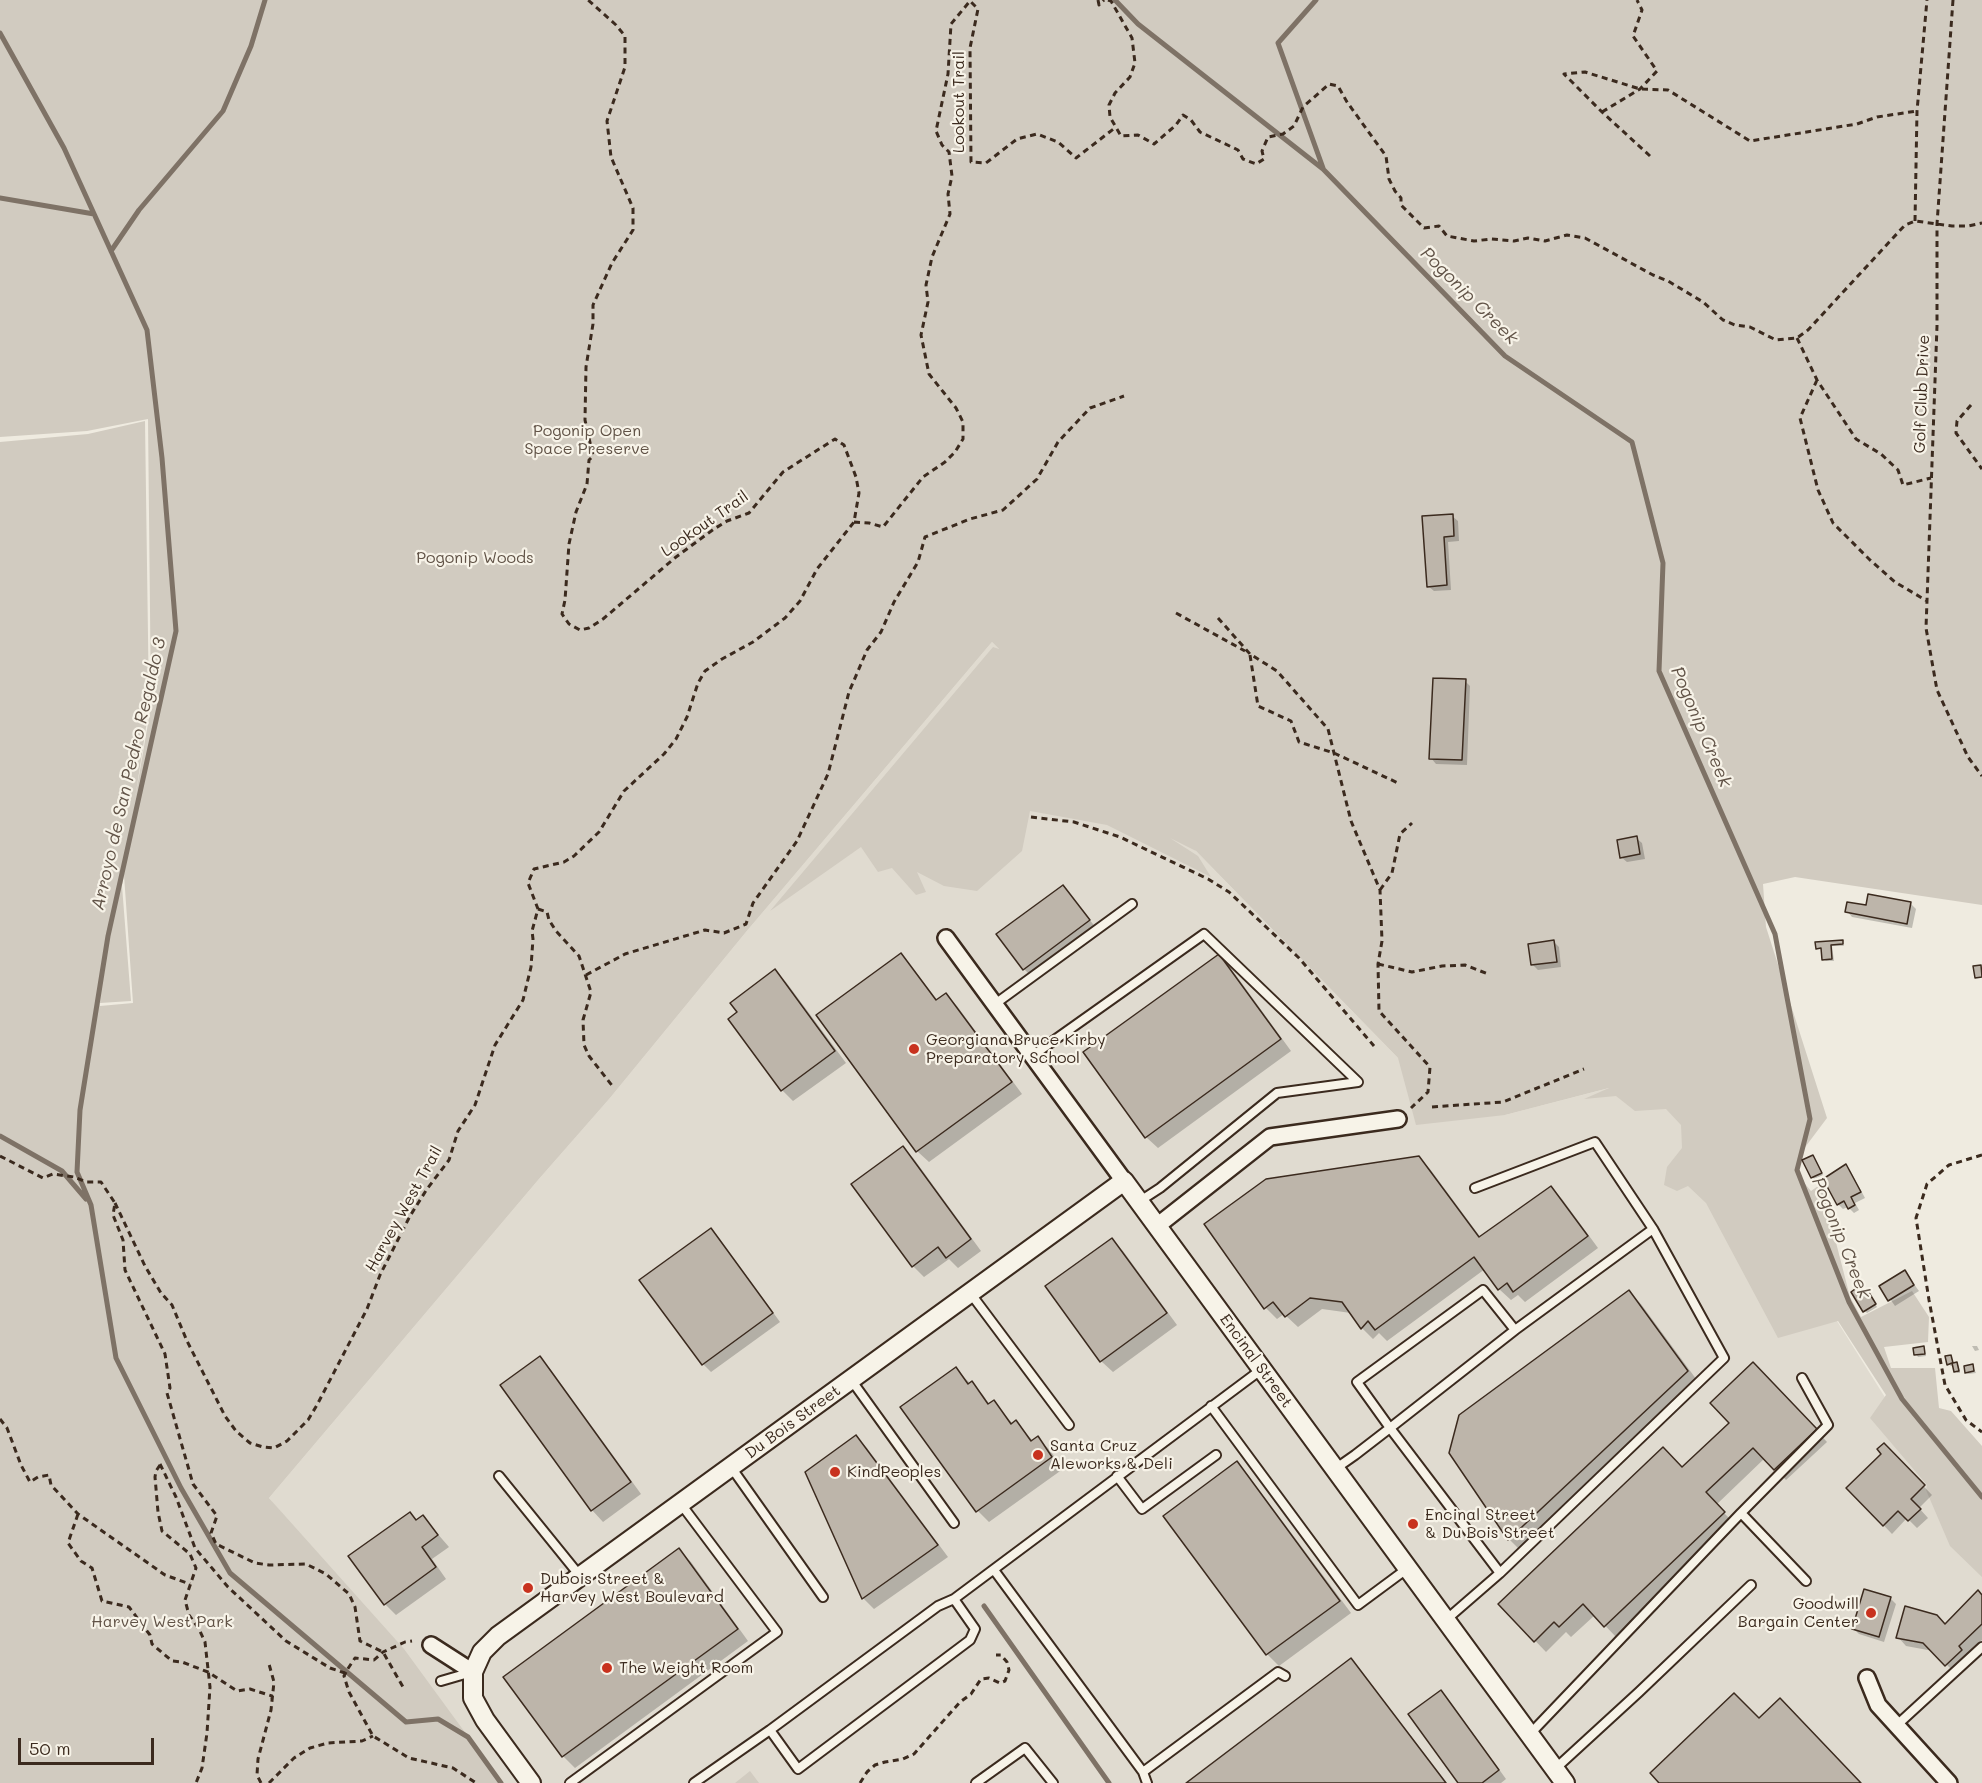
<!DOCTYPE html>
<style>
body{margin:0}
#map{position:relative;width:1982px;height:1783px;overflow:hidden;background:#efebe0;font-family:Mali,sans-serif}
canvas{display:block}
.scale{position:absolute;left:18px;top:1738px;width:136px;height:27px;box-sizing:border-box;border:3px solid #3b2a1e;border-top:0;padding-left:8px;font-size:18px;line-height:21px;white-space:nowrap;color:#3b2a1e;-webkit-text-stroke:4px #f7f3e8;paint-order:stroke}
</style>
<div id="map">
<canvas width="1982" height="1783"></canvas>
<div class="scale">50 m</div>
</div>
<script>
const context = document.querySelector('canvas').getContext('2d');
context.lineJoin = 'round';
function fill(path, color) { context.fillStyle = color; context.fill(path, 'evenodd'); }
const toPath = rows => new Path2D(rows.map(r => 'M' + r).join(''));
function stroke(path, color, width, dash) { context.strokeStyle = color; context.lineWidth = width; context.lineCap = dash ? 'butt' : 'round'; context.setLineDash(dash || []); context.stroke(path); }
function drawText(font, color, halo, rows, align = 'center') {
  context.font = font + ' Mali,sans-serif'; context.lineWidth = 4.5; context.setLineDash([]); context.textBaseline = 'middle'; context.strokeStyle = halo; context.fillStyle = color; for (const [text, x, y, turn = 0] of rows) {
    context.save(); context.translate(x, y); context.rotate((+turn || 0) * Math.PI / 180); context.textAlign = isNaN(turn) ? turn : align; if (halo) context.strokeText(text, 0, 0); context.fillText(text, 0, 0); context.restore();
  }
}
fill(toPath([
 [992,642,1398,1058,1505,1115,1617,1086,1700,1053,1786,1240,1971,1534,1982,1539,1982,1783,502,1783,269,1498,539,1179,610,1098,746,932]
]), '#e0dbd0');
fill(toPath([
 [0,0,1982,0,1982,905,1795,877,1763,884,1766,927,1827,1118,1800,1154,1796,1173,1811,1191,1821,1184,1850,1297,1861,1317,1912,1291,1929,1317,1928,1342,1884,1347,1891,1368,1935,1368,1939,1408,1951,1411,1982,1446,1982,1577,1950,1546,1926,1490,1927,1485,1870,1418,1886,1395,1838,1321,1778,1338,1706,1203,1688,1186,1677,1191,1664,1185,1667,1167,1682,1148,1681,1125,1666,1109,1635,1111,1616,1096,1584,1099,1609,1088,1505,1115,1416,1125,1398,1058,1196,851,1170,838,1198,856,1211,877,1107,825,1030,811,1022,851,977,891,944,886,917,872,926,892,916,895,892,868,878,872,861,847,770,911,993,647,999,649,992,642,746,932,610,1098,539,1179,269,1498,404,1649,502,1783,0,1783,0,442,88,434,145,421,149,708,135,799,151,706,148,419,87,431,0,437],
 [124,875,133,1003,100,1006,100,1003,131,1001,122,886],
 [750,1771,759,1783,735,1783]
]), '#d1cbc0');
fill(toPath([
 [1452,516,1458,521,1459,541,1448,542,1451,590,1434,591,1428,586,1424,518],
 [1465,681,1470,686,1467,765,1436,764,1431,758],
 [1636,838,1642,843,1645,859,1627,862,1621,857],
 [1063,887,1097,929,1032,977,1024,969],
 [1869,896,1911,904,1916,909,1912,928,1852,917,1847,911,1867,907],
 [1553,941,1559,947,1561,967,1538,970,1532,964],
 [1842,942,1844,946,1832,946,1834,961,1826,961,1824,959,1823,950,1817,948],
 [901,955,912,967,938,1001,946,995,957,1006,1022,1094,929,1162,917,1151],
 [1219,956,1230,967,1291,1051,1158,1148,1146,1137],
 [774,971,786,982,846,1063,793,1101,782,1090,739,1013],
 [903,1148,914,1159,981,1251,958,1268,949,1259,924,1277,913,1266],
 [1419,1158,1430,1169,1481,1238,1551,1188,1562,1199,1598,1248,1525,1302,1518,1295,1511,1300,1499,1289,1485,1269,1387,1341,1379,1333,1373,1339,1362,1328,1351,1313,1322,1309,1298,1327,1284,1314,1277,1319,1266,1308,1206,1224],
 [1815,1159,1823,1175,1814,1179,1812,1177],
 [1845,1166,1851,1172,1865,1198,1855,1203,1859,1210,1854,1213,1848,1207,1843,1209,1838,1204],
 [711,1230,719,1238,780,1322,711,1372,703,1364],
 [1111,1240,1123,1251,1177,1325,1113,1372,1101,1361],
 [1905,1272,1919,1291,1895,1306,1881,1286],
 [1629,1292,1641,1304,1699,1383,1520,1550,1509,1539,1450,1453],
 [1870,1295,1877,1307,1867,1313,1865,1311],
 [1972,1346,1977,1346,1979,1350,1975,1351],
 [1923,1348,1926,1356,1918,1357,1916,1354],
 [1950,1357,1954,1365,1957,1364,1959,1366,1960,1373,1957,1373,1954,1365,1951,1366,1948,1364],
 [540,1358,551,1370,641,1494,603,1522,592,1510,502,1386],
 [1972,1365,1976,1373,1968,1374,1966,1372],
 [955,1369,983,1395,990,1405,994,1402,1013,1424,1016,1422,1033,1441,1037,1438,1049,1449,1063,1469,989,1522,978,1511],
 [1765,1376,1827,1442,1786,1480,1765,1458,1716,1505,1735,1524,1616,1637,1595,1615,1571,1637,1566,1632,1546,1652,1500,1604,1683,1469,1731,1423],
 [856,1437,867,1448,948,1557,874,1609,863,1598],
 [1884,1445,1932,1495,1919,1508,1928,1518,1917,1528,1907,1518,1892,1534,1848,1488,1883,1454],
 [1237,1463,1248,1475,1351,1613,1279,1666,1267,1654,1165,1516],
 [423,1517,449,1547,432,1559,446,1579,396,1615,385,1604,417,1521],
 [679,1550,691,1562,748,1641,575,1768,563,1756,505,1677],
 [1982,1596,1982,1640,1966,1655,1969,1659,1955,1673,1933,1651,1906,1646,1898,1637,1945,1625],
 [1890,1598,1896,1604,1884,1642,1859,1634,1854,1629],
 [1351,1660,1362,1672,1447,1783,1188,1783],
 [1441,1692,1449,1700,1506,1779,1501,1783,1460,1783]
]), '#0003');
stroke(toPath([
 [1115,0,1138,24,1323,169,1505,356,1632,442,1663,563,1659,671,1775,934,1810,1119,1797,1170,1849,1302,1902,1399,1982,1497],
 [1316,0,1278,43,1323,168],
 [0,33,64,148,147,330,162,458,176,631,108,936,80,1110,77,1172,91,1205,116,1358,181,1488,230,1573,406,1722,438,1719,468,1737,501,1783],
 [0,198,94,214],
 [111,251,139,210,223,111,251,46,265,0],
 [0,1136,62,1171,86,1199],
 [984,1606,1109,1783]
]), '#7e7266', 5);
const building = toPath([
 [1453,514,1454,536,1444,537,1447,585,1427,587,1422,516,1453,514],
 [1433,678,1466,679,1462,760,1429,759,1433,678],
 [1637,836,1640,854,1620,858,1617,840,1637,836],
 [1063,885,1090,920,1023,970,996,934,1063,885],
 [1868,894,1911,902,1907,924,1845,912,1847,902,1866,905,1868,894],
 [1554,940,1557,962,1531,965,1528,944,1554,940],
 [1843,940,1843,944,1831,945,1832,959,1822,960,1821,948,1816,949,1815,942,1843,940],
 [901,953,936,1000,946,993,1012,1082,916,1152,816,1015,901,953],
 [1219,954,1281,1039,1145,1138,1083,1052,1219,954],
 [1981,965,1982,977,1975,978,1973,966,1981,965],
 [775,969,835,1051,781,1091,728,1019,737,1012,730,1003,775,969],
 [903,1146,971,1239,946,1258,938,1247,912,1267,851,1184,903,1146],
 [1813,1155,1822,1173,1811,1178,1802,1160,1813,1155],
 [1419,1156,1479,1237,1551,1186,1588,1236,1513,1292,1507,1283,1498,1290,1474,1257,1375,1330,1368,1321,1361,1329,1342,1302,1310,1298,1285,1317,1273,1302,1264,1309,1204,1224,1266,1179,1419,1156],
 [1846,1164,1861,1192,1851,1197,1855,1205,1848,1209,1844,1201,1837,1205,1823,1179,1846,1164],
 [711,1228,773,1313,702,1365,639,1280,711,1228],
 [1112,1238,1167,1313,1100,1362,1045,1286,1112,1238],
 [1905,1270,1914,1285,1888,1301,1879,1286,1905,1270],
 [1859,1286,1864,1294,1868,1291,1876,1304,1863,1312,1851,1292,1859,1286],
 [1629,1290,1688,1371,1508,1540,1449,1453,1459,1415,1629,1290],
 [1924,1346,1925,1354,1914,1355,1913,1348,1924,1346],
 [1951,1355,1953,1363,1957,1362,1959,1371,1954,1372,1952,1363,1947,1365,1945,1356,1951,1355],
 [540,1356,631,1482,591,1511,500,1385,540,1356],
 [1753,1362,1817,1429,1774,1470,1753,1448,1706,1492,1725,1512,1604,1627,1583,1604,1559,1627,1554,1622,1534,1642,1498,1604,1663,1447,1682,1467,1729,1423,1710,1403,1753,1362],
 [1973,1364,1974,1371,1965,1373,1964,1366,1973,1364],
 [956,1367,968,1384,972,1381,988,1404,994,1400,1011,1424,1016,1420,1031,1441,1038,1436,1052,1457,976,1512,900,1407,956,1367],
 [856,1435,938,1545,862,1599,805,1472,856,1435],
 [1884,1443,1925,1485,1911,1499,1921,1509,1908,1521,1898,1511,1883,1526,1846,1488,1881,1454,1877,1449,1884,1443],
 [1237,1461,1340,1601,1266,1655,1163,1516,1237,1461],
 [410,1512,416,1520,423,1515,438,1535,422,1547,436,1567,384,1605,348,1556,410,1512],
 [679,1548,738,1629,562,1757,503,1677,679,1548],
 [1864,1589,1891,1597,1879,1637,1852,1629,1864,1589],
 [1978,1590,1982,1595,1982,1624,1959,1646,1962,1650,1945,1666,1923,1643,1896,1638,1905,1606,1937,1615,1945,1624,1978,1590],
 [1351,1658,1446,1783,1186,1783,1351,1658],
 [1441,1690,1499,1770,1482,1783,1458,1783,1408,1714,1441,1690],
 [1734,1693,1759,1718,1780,1698,1861,1783,1659,1783,1650,1773,1734,1693]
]);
fill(building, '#bdb5aa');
stroke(building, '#3b2a1e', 1.5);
const service = toPath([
 [995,1004,1132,904],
 [1032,1056,1204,934,1358,1082,1277,1093,1160,1188,1140,1201],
 [1475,1188,1595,1142,1653,1229,1515,1330],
 [971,1294,1069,1425],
 [1802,1378,1828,1425,1741,1513,1806,1581],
 [852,1381,954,1523],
 [1211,1406,1358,1605,1408,1568],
 [731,1467,823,1597],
 [1335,1469,1355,1455,1390,1428,1515,1330,1483,1290,1357,1382,1390,1428,1500,1573,1724,1358,1653,1229],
 [499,1476,580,1576],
 [1117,1476,1142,1509,1216,1455],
 [994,1570,1143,1772,1147,1783],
 [954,1599,1262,1369],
 [1447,1619,1500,1573],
 [441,1681,472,1672],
 [1897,1725,1982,1647],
 [1530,1734,1741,1513],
 [1555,1769,1639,1692,1751,1585],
 [1143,1772,1278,1672,1285,1676],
 [570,1783,777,1632,681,1504],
 [694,1783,770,1730,938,1606,954,1599,975,1629,970,1640,798,1769,770,1730],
 [976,1783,1025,1748,1053,1783]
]);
const minor = toPath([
 [946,938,1124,1181],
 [1157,1226,1270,1137,1398,1119],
 [431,1645,473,1672],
 [1867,1678,1878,1705,1949,1783]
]);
const tertiary = toPath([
 [531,1783,485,1720,473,1698,473,1672,482,1652,498,1636,1124,1181,1565,1783]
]);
stroke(service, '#3b2a1e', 12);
stroke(minor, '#3b2a1e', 20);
stroke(tertiary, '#3b2a1e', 22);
stroke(toPath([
 [1098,0,1099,5,1104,0],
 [1108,0,1111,1,1132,38,1135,63,1130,77,1115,93,1109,105,1110,117,1121,136,1138,135,1154,144,1176,125,1183,115,1191,120,1200,132,1238,150,1243,159,1256,164,1264,159,1262,151,1268,137,1283,134,1294,126,1303,107,1329,84,1338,86,1347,102,1386,156,1389,179,1395,191,1401,198,1401,205,1424,228,1439,226,1447,236,1474,241,1491,239,1514,241,1528,238,1545,241,1567,235,1585,238,1653,275,1668,281,1703,302,1723,320,1735,325,1750,327,1776,340,1797,338,1808,330,1905,225,1915,221,1952,226,1968,226,1982,223],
 [1953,0,1937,224,1937,326,1926,628,1937,690,1968,757,1982,776],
 [1602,112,1640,89,1657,71,1633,36,1642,10,1637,0],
 [1650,156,1602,112,1564,74,1585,72,1640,89,1668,90,1750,141,1857,124,1877,117,1917,111],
 [1915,221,1917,111,1927,0],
 [1797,338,1817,380,1856,439,1881,454,1898,470,1903,485,1931,478],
 [1817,380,1800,418,1818,490,1833,523,1870,560,1895,582,1927,601],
 [1971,405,1957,421,1956,433,1982,469],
 [854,522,869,523,883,527,923,477,945,462,955,452,963,439,963,422,956,408,929,374,921,335,928,302,926,285,932,257,950,214,948,194,952,176,949,152,942,145,936,131,948,74,951,24,970,1,978,9,970,48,971,162,986,163,1017,139,1037,134,1058,142,1076,158,1116,127],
 [1176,613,1245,651],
 [1218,618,1250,654,1277,671,1328,729,1351,821,1380,890,1382,941,1378,964,1379,1011,1430,1067,1428,1092,1411,1108],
 [1250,655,1258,706,1291,721,1299,742,1334,753,1398,783],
 [1031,817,1074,822,1120,837,1208,879,1229,892,1299,958,1374,1046],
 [1380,890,1392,873,1400,834,1412,823],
 [538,909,547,912,549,920,556,931,579,956,591,992,583,1020,584,1045,589,1056,614,1088],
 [1378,964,1412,972,1442,966,1465,965,1488,974],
 [586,975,625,954,705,930,724,933,746,924,753,903,797,841,828,774,849,692,867,650,881,632,894,602,918,562,925,537,970,519,1003,510,1037,479,1058,442,1090,408,1124,396],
 [1432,1107,1503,1102,1584,1069],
 [1982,1155,1949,1165,1927,1184,1916,1218,1929,1300,1945,1385,1966,1420,1982,1432],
 [0,1156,43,1178,53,1174,74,1177,86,1182,101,1182,115,1203,113,1215,123,1240,125,1270,165,1354,170,1388,167,1393,193,1484,217,1516,211,1533,216,1544,255,1563,269,1565,306,1564,326,1574,349,1594,355,1607,360,1641,383,1652,403,1687],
 [115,1203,145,1266,161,1293,172,1305,187,1341,225,1416,236,1431,250,1443,263,1447,274,1448,287,1441,308,1420,317,1405,367,1309,380,1275,410,1216,427,1189,449,1160,458,1131,475,1105,495,1045,523,1000,531,967,533,939,532,931,538,909,528,883,534,869,564,862,574,856,599,832,624,791,664,754,676,739,687,717,698,683,705,671,722,659,753,642,785,618,800,601,817,569,854,522,859,493,856,477,844,445,835,439,783,472,749,513,727,521,714,529,676,557,603,619,589,628,580,630,569,624,562,614,565,600,569,544,576,512,587,484,589,460,593,456,585,420,586,367,593,324,593,305,612,263,633,230,633,208,611,157,607,121,625,67,625,36,616,25,588,0],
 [0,1419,7,1428,21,1465,30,1482,38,1477,49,1475,51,1485,78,1514,165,1575,190,1584],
 [160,1464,176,1497,195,1548,228,1587,286,1641,330,1668,345,1673,355,1658,374,1660,383,1652,405,1642,412,1641],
 [160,1465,156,1471,155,1477,158,1512,162,1531,190,1554,196,1568,185,1600,189,1615,199,1629,205,1642,210,1687,207,1733,202,1768,196,1783],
 [78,1514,68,1543,81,1561,92,1568,102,1601,129,1607,150,1635,152,1644,172,1661,182,1662,208,1672,237,1691,250,1689,272,1696,272,1700],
 [346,1672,344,1676,349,1692,373,1736,409,1758,453,1768,476,1783],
 [261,1783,257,1775,258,1759,271,1710,274,1682,269,1664],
 [269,1783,294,1758,310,1748,328,1743,362,1741,373,1736],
 [860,1783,867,1772,875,1765,885,1762,903,1759,914,1754,960,1702,971,1694,981,1679,989,1678,1000,1683,1005,1681,1009,1670,1007,1662,1001,1655,996,1655]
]), '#3b2a1e', 3, [6, 4.5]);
stroke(service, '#f7f3e8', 8);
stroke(minor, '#f7f3e8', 15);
stroke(tertiary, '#f7f3e8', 18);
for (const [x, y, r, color] of [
 [914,1049,6,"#c8321e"],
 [1038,1455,6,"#c8321e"],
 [835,1472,6,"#c8321e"],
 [1413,1524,6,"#c8321e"],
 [528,1588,6,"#c8321e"],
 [1871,1613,6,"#c8321e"],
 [607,1668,6,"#c8321e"]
]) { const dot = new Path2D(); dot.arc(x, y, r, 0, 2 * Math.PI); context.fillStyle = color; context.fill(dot); stroke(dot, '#f7f3e8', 2); }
drawText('16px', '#3b2a1e', '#f7f3e8', [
 ["Lookout Trail",959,102,-90],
 ["Golf Club Drive",1922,394,-88],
 ["Lookout Trail",705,524,-35],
 ["Harvey West Trail",404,1209,-61],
 ["Encinal Street",1256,1361,54],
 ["Du Bois Street",793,1422,-36]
]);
drawText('16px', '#605246', '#f7f3e8', [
 ["Pogonip Open",587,431],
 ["Space Preserve",587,449],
 ["Pogonip Woods",475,558],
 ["Harvey West Park",162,1622]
]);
drawText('16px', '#3b2a1e', '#f7f3e8', [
 ["Georgiana Bruce Kirby",926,1040],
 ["Preparatory School",926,1058],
 ["Santa Cruz",1050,1446],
 ["Aleworks & Deli",1050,1464],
 ["KindPeoples",847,1472],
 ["Encinal Street",1425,1515],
 ["& Du Bois Street",1425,1533],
 ["Dubois Street &",540,1579],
 ["Harvey West Boulevard",540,1597],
 ["Goodwill",1859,1604,"right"],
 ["Bargain Center",1859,1622,"right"],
 ["The Weight Room",619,1668]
], 'left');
drawText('italic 18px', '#625448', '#f7f3e8', [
 ["Pogonip Creek",1469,296,45],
 ["Pogonip Creek",1701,727,67],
 ["Arroyo de San Pedro Regaldo 3",129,774,-77],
 ["Pogonip Creek",1841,1238,68]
]);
</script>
